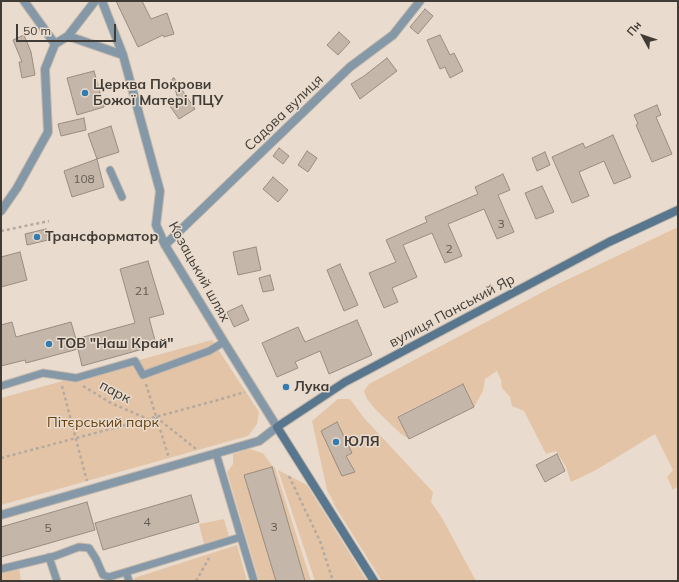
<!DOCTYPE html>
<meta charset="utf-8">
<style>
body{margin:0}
#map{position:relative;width:679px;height:582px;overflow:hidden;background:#e9dcce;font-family:Mulish,sans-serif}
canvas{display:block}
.frame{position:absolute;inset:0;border:2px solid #403b35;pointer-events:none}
.north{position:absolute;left:623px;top:16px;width:40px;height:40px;-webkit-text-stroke:3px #e9dcce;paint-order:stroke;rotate:310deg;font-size:11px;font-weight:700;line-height:16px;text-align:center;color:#403b35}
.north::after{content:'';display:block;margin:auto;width:14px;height:18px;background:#403b35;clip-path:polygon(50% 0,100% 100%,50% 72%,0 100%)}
.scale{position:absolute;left:16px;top:24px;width:100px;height:18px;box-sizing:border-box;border:2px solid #403b35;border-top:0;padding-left:5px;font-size:12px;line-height:14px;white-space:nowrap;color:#403b35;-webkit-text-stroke:3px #e9dcce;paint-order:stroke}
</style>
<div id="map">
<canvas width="679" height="582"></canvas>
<div class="frame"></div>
<div class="north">Пн</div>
<div class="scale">50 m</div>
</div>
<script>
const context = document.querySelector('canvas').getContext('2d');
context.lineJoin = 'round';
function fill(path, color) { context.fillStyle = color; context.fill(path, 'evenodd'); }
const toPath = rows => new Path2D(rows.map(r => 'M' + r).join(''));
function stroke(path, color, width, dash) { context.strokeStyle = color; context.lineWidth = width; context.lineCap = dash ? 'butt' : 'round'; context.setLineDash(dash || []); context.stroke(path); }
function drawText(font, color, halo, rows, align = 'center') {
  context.font = font + ' Mulish,sans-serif'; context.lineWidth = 3; context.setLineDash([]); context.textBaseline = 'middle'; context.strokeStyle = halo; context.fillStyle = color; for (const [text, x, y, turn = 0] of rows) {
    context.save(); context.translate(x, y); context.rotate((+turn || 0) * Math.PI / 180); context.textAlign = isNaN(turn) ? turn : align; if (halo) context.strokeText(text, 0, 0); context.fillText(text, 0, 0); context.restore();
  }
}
fill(toPath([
 [678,227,678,486,673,490,667,477,673,470,655,434,596,470,571,482,566,467,556,451,546,454,524,411,512,406,510,397,502,388,501,380,497,371,485,379,483,391,474,407,462,384,398,416,409,439,401,434,376,410,367,399,364,391,369,384,556,285],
 [212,340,259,412,257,424,248,436,1,505,1,398],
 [338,399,350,399,364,418,433,492,431,502,442,518,476,581,382,581,333,503,334,503,327,490,312,421],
 [249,449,263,453,270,463,275,468,311,581,259,581,227,472,233,464,233,454],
 [278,470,307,485,367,581,315,581],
 [224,519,230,540,205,548,199,524],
 [237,545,247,581,135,581,134,578],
 [19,568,21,581,1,581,1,574]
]), '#e3c4a6');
const building = toPath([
 [116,1,142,1,151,19,167,13,174,34,164,37,163,35,138,47,116,1],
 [425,9,433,16,418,34,410,27,425,9],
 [339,32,350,42,338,55,327,45,339,32],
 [24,35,31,52,35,75,22,78,19,62,22,62,13,40,24,35],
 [440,35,450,55,454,53,463,71,450,78,445,67,440,69,427,40,440,35],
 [387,58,397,71,360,99,351,84,364,76,387,58],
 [94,71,104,107,77,115,67,78,94,71],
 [174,78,195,109,179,119,170,106,179,102,172,79,174,78],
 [657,105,661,115,656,117,672,154,652,162,636,125,638,124,634,115,657,105],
 [84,118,86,130,61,136,58,124,84,118],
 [111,126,119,152,97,159,88,134,111,126],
 [613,135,631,177,614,184,604,161,579,172,589,196,572,203,552,157,583,143,585,148,613,135],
 [279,148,289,156,283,164,273,156,279,148],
 [307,151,317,158,308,172,298,165,307,151],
 [545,152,550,165,537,171,532,158,545,152],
 [97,159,104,187,72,197,64,171,97,159],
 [503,174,510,190,498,195,514,232,497,239,484,209,448,224,462,256,445,263,432,233,403,245,417,277,392,288,398,302,384,308,369,273,396,262,386,240,427,222,425,217,478,194,475,187,503,174],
 [273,177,288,190,278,202,263,189,273,177],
 [542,186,554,212,536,219,525,193,542,186],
 [46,229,48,240,27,245,25,234,46,229],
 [256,247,261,270,238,275,233,252,256,247],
 [20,252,27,280,1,287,1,257,20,252],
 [148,261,164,314,149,318,156,344,142,348,143,349,82,366,78,349,26,363,25,360,1,366,1,325,12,322,16,337,71,322,76,339,135,323,120,269,148,261],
 [340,264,358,305,344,311,327,270,340,264],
 [270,275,274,290,263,292,259,278,270,275],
 [242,305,249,320,234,327,227,312,242,305],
 [357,320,372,355,329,374,320,351,295,362,298,368,277,377,262,343,298,327,305,342,357,320],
 [463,384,474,407,409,439,398,417,463,384],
 [337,422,352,453,346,456,355,472,342,476,321,431,337,422],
 [557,454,565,471,545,482,536,465,557,454],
 [272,467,305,581,276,581,244,475,272,467],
 [191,495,199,522,103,550,95,523,191,495],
 [87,502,95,530,1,557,1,527,87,502]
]);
fill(building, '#c4b7aa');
stroke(building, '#998c80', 1);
const lane = toPath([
 [110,170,122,197],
 [1,386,43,373,76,378,135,361,143,375,209,351,224,342],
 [216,453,254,581],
 [49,557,57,581],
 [1,569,55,556,79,547,89,548,96,559,103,575,109,577,126,572],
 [129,581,126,572,241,537]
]);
const street = toPath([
 [24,1,55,44],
 [95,1,68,36,123,55],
 [1,211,17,188,48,132,45,69,55,44,68,36],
 [165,245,350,67,393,35,420,1],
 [1,515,259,441,277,427,224,342,165,245,156,225,160,191,123,55,102,1]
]);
const secondary = toPath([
 [374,581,277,427,345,382,609,242,678,210]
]);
stroke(lane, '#c4b9ac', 9);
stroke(street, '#c4b9ac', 10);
stroke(secondary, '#c4b9ac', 10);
stroke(toPath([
 [1,231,49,221],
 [146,384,169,458],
 [62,386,87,481],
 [83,386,111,403,148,419],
 [156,417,196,449],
 [1,458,148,419,218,400,245,392],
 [289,476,320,541,333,581],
 [196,581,209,558]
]), '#b5aa9f', 2.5, [3, 3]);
stroke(lane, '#8498a8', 7);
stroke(street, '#8498a8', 8);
stroke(secondary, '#58768d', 8);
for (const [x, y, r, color] of [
 [85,93,4,"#337cb0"],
 [37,237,4,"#337cb0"],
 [49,344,4,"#337cb0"],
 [286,387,4,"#337cb0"],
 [336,442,4,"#337cb0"]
]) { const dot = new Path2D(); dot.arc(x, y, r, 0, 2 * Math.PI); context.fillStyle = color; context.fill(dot); stroke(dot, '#e9dcce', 1.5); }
drawText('12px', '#615a52', null, [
 ["108",84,179],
 ["3",501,224],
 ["2",449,249],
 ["21",142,291],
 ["4",147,522],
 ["3",274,527],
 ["5",48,528]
]);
drawText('bold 14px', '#403b35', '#e9dcce', [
 ["Церква Покрови",93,85],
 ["Божої Матері ПЦУ",93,101],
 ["Трансформатор",45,237],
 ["ТОВ \"Наш Край\"",57,344],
 ["Лука",294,387],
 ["ЮЛЯ",344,442]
], 'left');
drawText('14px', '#403b35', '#e9dcce', [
 ["Садова вулиця",284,113,-44],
 ["Козацький шлях",199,272,61],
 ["вулиця Панський Яр",452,311,-28],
 ["парк",115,392,28]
]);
drawText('14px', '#68400c', '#e9dcce', [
 ["Пітєрський парк",103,423]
]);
</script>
